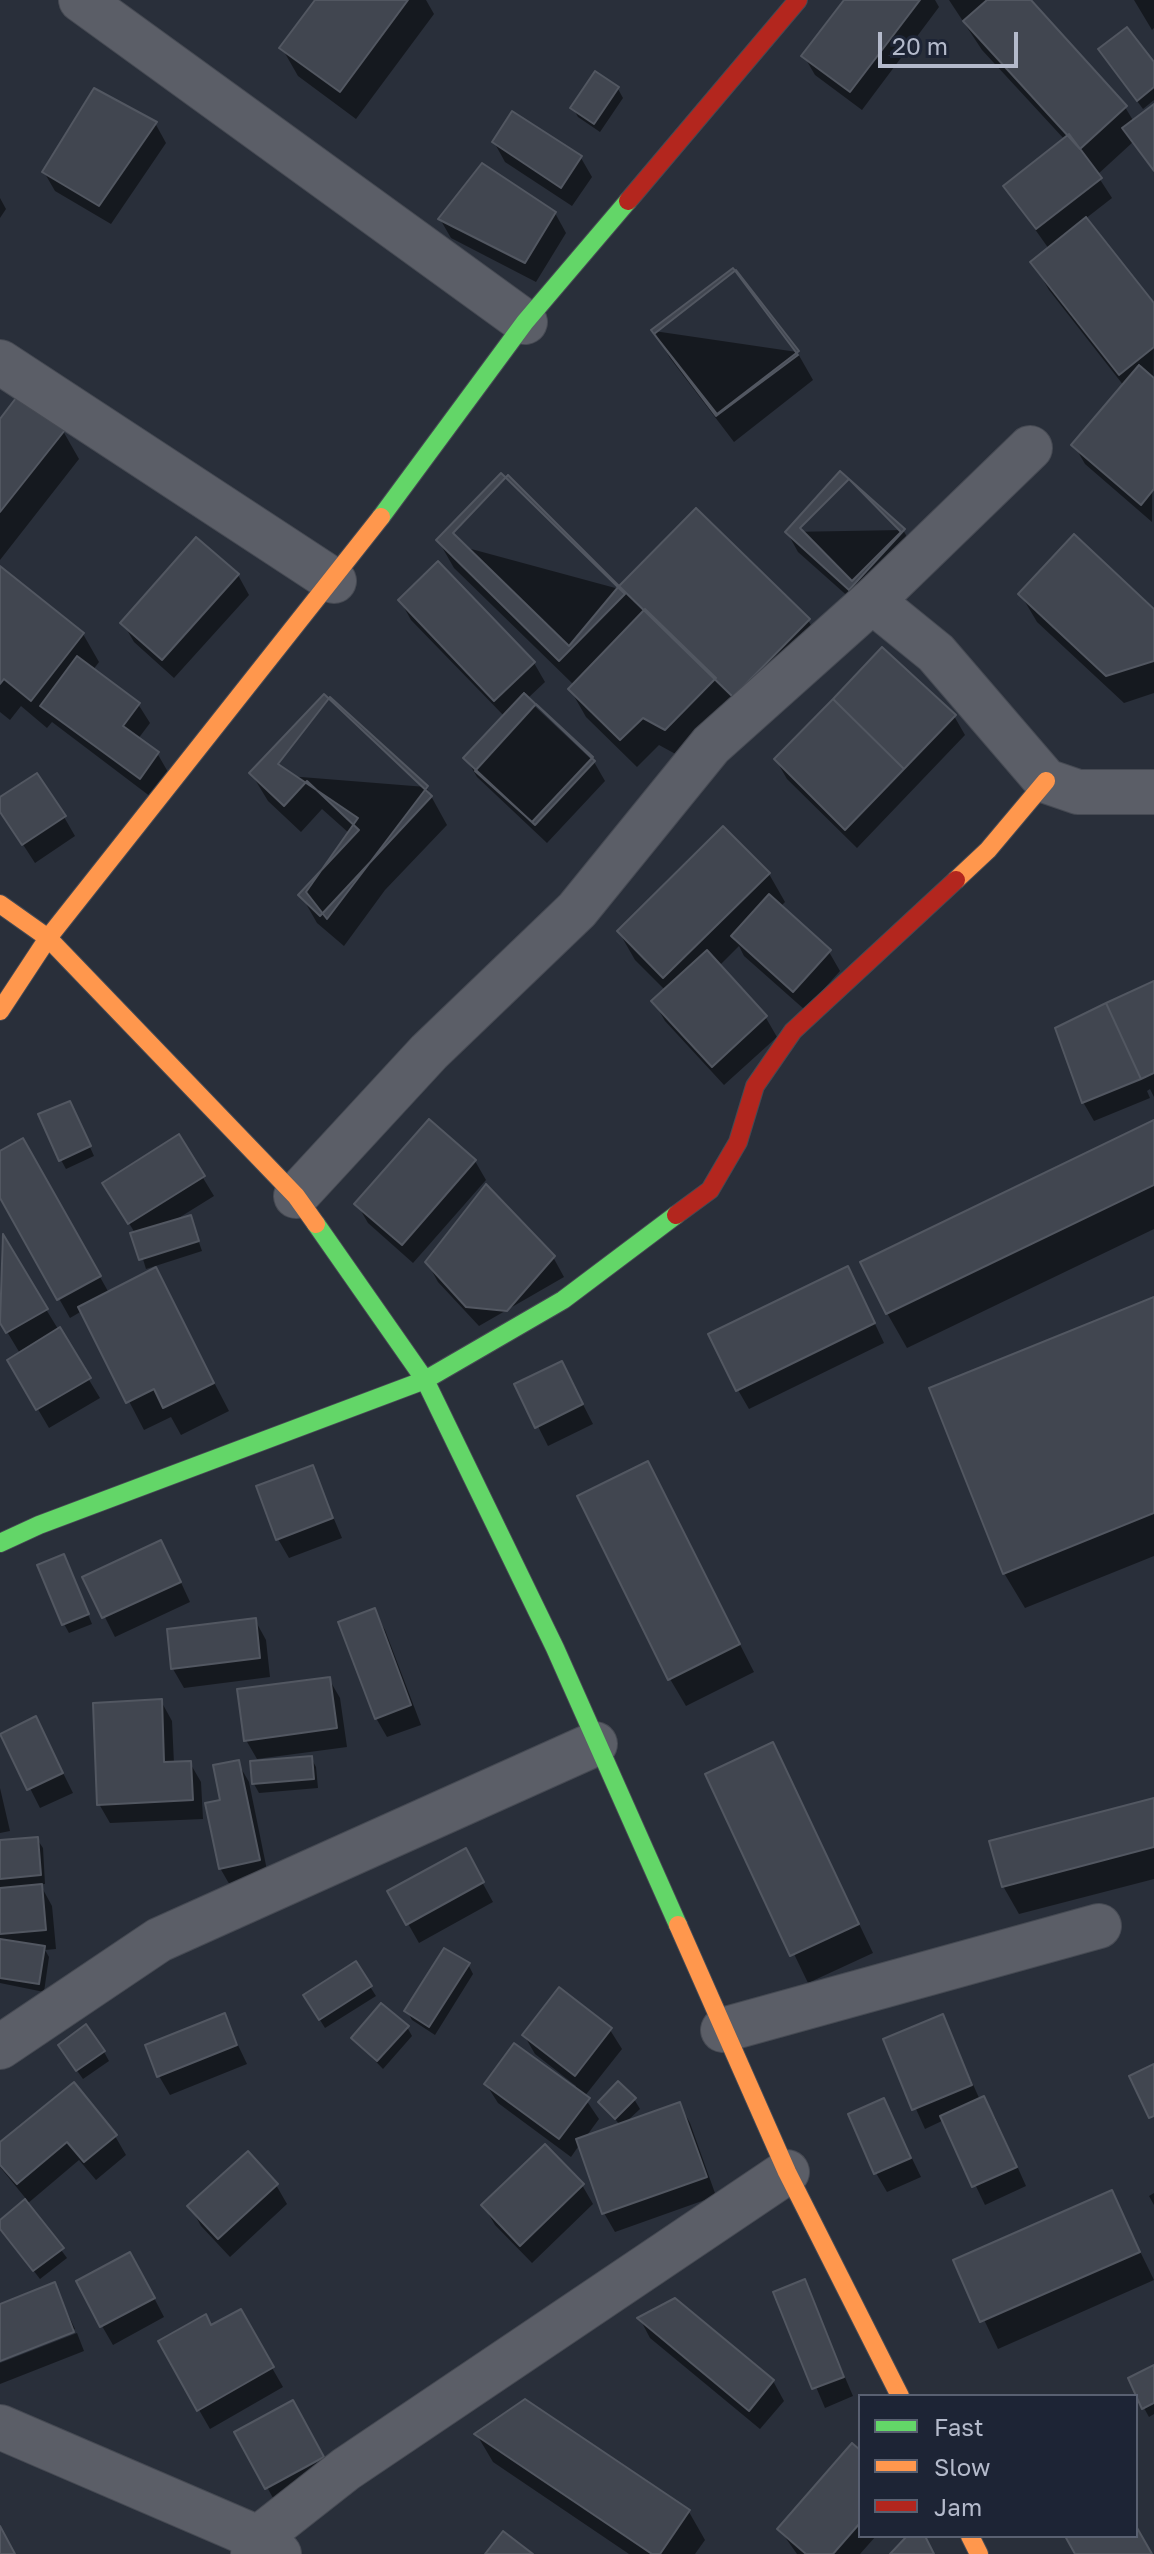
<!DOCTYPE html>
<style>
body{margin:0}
#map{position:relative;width:1154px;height:2554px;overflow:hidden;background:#292f3a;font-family:"Golos Text",sans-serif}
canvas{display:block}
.legend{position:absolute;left:858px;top:2394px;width:280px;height:144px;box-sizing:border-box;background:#1d2435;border:2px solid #596071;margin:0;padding:10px 14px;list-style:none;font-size:24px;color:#b4bacb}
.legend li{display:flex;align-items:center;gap:16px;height:40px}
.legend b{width:40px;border:2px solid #596071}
.scale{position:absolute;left:878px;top:32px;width:140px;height:36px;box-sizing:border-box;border:4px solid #b4bacb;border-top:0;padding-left:10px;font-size:24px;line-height:28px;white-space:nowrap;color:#b4bacb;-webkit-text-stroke:6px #1d2435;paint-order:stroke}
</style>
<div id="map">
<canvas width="1154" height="2554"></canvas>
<ul class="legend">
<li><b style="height:10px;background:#63d668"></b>Fast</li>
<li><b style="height:10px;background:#ff974d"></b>Slow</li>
<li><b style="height:10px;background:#b3261e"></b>Jam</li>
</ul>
<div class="scale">20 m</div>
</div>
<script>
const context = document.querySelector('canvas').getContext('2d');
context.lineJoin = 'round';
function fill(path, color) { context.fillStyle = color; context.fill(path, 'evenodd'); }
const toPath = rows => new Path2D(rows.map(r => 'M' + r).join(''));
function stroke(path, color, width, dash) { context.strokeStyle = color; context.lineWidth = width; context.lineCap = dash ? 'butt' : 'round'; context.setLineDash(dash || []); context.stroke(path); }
fill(toPath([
 [318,0,426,0,434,14,356,119,298,76,282,48],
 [846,0,935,0,939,7,862,110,815,75,804,56],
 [949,0,1029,0,1125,107,1134,122,1154,107,1154,172,1133,142,1097,175,1112,198,1085,219,1154,307,1152,522,1085,464,1074,445,1124,386,1049,290,1033,262,1049,249,1005,187,1065,140,982,50],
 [1134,0,1154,0,1154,28,1152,30],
 [1106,59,1154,65,1154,100,1143,109],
 [618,89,623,98,600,132,578,117,573,108],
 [513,113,581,158,592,177,572,206,505,162,494,142],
 [155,123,166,143,111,224,55,191,44,172],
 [0,198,6,209,0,218],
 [555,213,566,233,536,282,451,238,440,219],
 [654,331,797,352,813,380,734,442,670,358],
 [0,422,63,431,79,459,0,560],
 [696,511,808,620,824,648,681,757,659,745,637,767,586,717,570,689,574,685,454,568,438,540,619,589],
 [903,530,914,549,861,608,798,552,787,532],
 [438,564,534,663,545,682,527,699,594,762,605,781,547,843,477,777,466,758,505,717,411,620,400,600],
 [0,568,83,634,99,662,93,670,138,704,150,723,138,739,157,753,168,772,151,797,52,722,47,728,21,706,10,720,0,712],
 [238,575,249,595,174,678,134,642,123,623],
 [1021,595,1154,612,1154,693,1124,703,1037,622],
 [954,716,965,735,857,848,787,779,776,760],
 [251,773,426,787,447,825,385,890,344,946,317,923,301,895,350,834,322,809,301,832,268,801],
 [0,799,64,817,75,836,35,863,0,809],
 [769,874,785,902,780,907,829,952,840,971,805,1010,744,956,739,946,719,966,766,1018,777,1037,724,1085,665,1021,654,1002,666,991,635,960,619,932],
 [1154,983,1154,1097,1150,1089,1147,1091,1150,1098,1094,1121,1083,1102,1057,1029],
 [74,1112,94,1156,66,1169,61,1160],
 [1154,1122,1154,1229,907,1348,887,1313],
 [178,1137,214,1196,177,1219,190,1217,202,1251,146,1269,135,1233,116,1202],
 [23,1140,109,1293,155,1270,229,1411,181,1435,171,1417,144,1430,82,1311,70,1318,0,1194,0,1153],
 [475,1161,486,1180,413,1263,368,1223,357,1204],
 [2,1237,100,1398,49,1428,9,1360,21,1355,0,1320],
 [553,1257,564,1277,479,1326,438,1282,427,1262],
 [858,1288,884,1343,749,1409,738,1390],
 [1154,1299,1154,1556,1025,1608,1004,1573],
 [572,1383,593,1424,548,1446,517,1385],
 [647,1463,754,1672,686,1706,670,1679],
 [312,1467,342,1538,289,1558,278,1539],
 [64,1556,92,1624,69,1633,64,1624],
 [171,1561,190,1602,115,1637,85,1578],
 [374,1611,385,1630,421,1725,387,1737,376,1718],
 [255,1620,266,1640,270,1677,184,1688,173,1669,169,1631],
 [329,1679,340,1698,347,1747,257,1759,246,1740],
 [161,1701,172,1721,174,1764,190,1763,201,1782,203,1819,110,1823,99,1804],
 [36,1719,73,1793,40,1808,3,1735],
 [773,1744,873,1953,808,1983,708,1775],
 [311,1758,316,1767,318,1788,259,1793,254,1784,252,1763],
 [238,1763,249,1782,269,1880,231,1887,220,1868,223,1801],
 [0,1788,10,1831,0,1833],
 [1154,1800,1154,1879,1019,1914,1003,1886],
 [37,1839,43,1848,45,1884,40,1884,52,1906,56,1949,45,1950,49,1957,44,1992,0,1983,0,1842],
 [465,1851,493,1902,419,1943,390,1892],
 [355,1963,376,1996,325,2028,305,1996],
 [468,1964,473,1974,435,2035,412,2020,407,2011],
 [224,2016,247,2064,170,2095,159,2076],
 [942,2016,980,2100,984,2098,995,2117,1026,2186,985,2205,944,2120,925,2129,885,2040],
 [407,2027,412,2036,383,2069,353,2038],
 [610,2030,622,2049,584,2097,599,2119,585,2138,620,2125,601,2102,634,2099,640,2109,625,2123,679,2104,690,2123,716,2196,615,2232,604,2213,580,2144,571,2157,498,2103,486,2084,574,2089,576,2086,535,2054,524,2035],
 [104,2052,109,2061,83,2079,66,2055],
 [884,2101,921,2177,887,2192,876,2173],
 [115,2136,126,2155,96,2180,79,2160,27,2204,67,2258,40,2279,0,2227,0,2222,27,2200,0,2167,0,2145],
 [276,2185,287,2204,230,2257,201,2226,190,2206],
 [582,2185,593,2204,532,2263,495,2225,484,2206],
 [1111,2192,1154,2280,998,2349,956,2261],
 [1154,2193,1154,2205,1149,2196],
 [141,2273,164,2317,113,2345,102,2326],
 [804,2282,853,2396,825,2408,776,2293],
 [54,2284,75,2329,0,2359,0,2306],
 [675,2300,773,2381,784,2401,760,2429,650,2338,640,2319],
 [240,2312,283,2387,210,2429,160,2342,211,2328],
 [77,2333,84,2351,0,2384,0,2363],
 [1154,2367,1154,2414,1149,2417,1144,2408],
 [304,2421,334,2477,278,2507,237,2433],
 [477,2435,689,2512,705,2540,695,2554,629,2554,493,2462],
 [860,2452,860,2536,876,2536,860,2554,797,2554,780,2530]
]), '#0007');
const building = toPath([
 [315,0,408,0,340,92,279,48,315,0],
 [844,0,920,0,850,92,801,56,844,0],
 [987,0,1031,0,1127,106,1080,149,963,21,987,0],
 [1127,27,1154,62,1154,87,1137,101,1098,49,1127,27],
 [595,71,619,87,594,124,570,108,595,71],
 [94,88,157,122,99,206,42,172,94,88],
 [1154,104,1154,171,1122,128,1154,104],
 [512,111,582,156,561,188,492,142,512,111],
 [1069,134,1102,178,1036,229,1003,186,1069,134],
 [482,163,556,212,525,263,438,219,482,163],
 [1086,217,1154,303,1154,347,1119,375,1030,262,1086,217],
 [733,268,798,355,716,416,651,330,733,268],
 [736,270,799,351,717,414,654,334,736,270],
 [1139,365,1154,378,1154,489,1141,505,1071,445,1139,365],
 [19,394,65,430,0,512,0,419,19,394],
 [840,471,905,529,849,590,785,532,840,471],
 [501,473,625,594,559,661,436,540,501,473],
 [508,475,619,586,569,646,453,533,508,475],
 [849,479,901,532,852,581,800,528,849,479],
 [696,508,810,619,733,697,619,586,696,508],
 [1074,534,1154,609,1154,661,1106,676,1018,594,1074,534],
 [196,537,239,574,162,660,120,623,196,537],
 [438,561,535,662,494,701,398,600,438,561],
 [0,566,84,633,31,701,4,679,0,684,0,566],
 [645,609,716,678,665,730,643,718,620,740,568,689,645,609],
 [882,647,956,715,904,769,833,699,882,647],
 [77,656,140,703,123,726,159,752,140,779,40,706,77,656],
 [524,693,595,761,535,825,463,758,524,693],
 [324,694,432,796,320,916,298,895,359,830,307,781,284,806,249,773,324,694],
 [330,697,428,786,327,919,306,892,358,818,278,764,330,697],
 [833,699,904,769,845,830,774,759,833,699],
 [536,704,593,757,532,822,475,771,536,704],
 [37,773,66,816,22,845,0,812,0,797,37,773],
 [723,826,770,873,663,978,617,931,723,826],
 [769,894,831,950,793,992,731,936,769,894],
 [707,950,767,1016,712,1067,651,1001,707,950],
 [1154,981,1154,1073,1141,1079,1106,1003,1154,981],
 [1106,1003,1141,1079,1082,1103,1055,1028,1106,1003],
 [70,1101,91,1146,59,1161,38,1114,70,1101],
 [429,1119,476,1160,402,1245,354,1204,429,1119],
 [1154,1120,1154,1185,886,1314,860,1262,1154,1120],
 [179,1134,205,1176,128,1224,102,1183,179,1134],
 [23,1138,101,1276,57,1300,0,1198,0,1151,23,1138],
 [486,1184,555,1256,507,1311,466,1307,425,1262,486,1184],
 [191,1215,199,1241,139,1260,130,1233,191,1215],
 [3,1234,48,1309,6,1333,0,1323,3,1234],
 [848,1266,875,1323,736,1391,708,1334,848,1266],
 [156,1267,214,1383,163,1408,154,1389,126,1403,78,1307,156,1267],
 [1154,1297,1154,1513,1003,1574,929,1388,1154,1297],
 [60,1327,91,1378,36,1410,7,1360,60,1327],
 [562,1361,583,1404,535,1428,514,1384,562,1361],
 [648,1461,740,1644,668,1680,577,1496,648,1461],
 [313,1465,333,1518,276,1540,256,1486,313,1465],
 [161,1540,181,1582,102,1618,82,1577,161,1540],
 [64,1554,89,1614,62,1625,37,1565,64,1554],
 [375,1608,411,1705,375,1719,338,1622,375,1608],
 [256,1618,260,1658,171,1669,167,1629,256,1618],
 [330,1677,337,1728,244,1741,237,1689,330,1677],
 [162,1699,164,1762,191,1761,193,1800,97,1805,93,1703,162,1699],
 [36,1716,63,1773,27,1790,0,1734,36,1716],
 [773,1742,859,1924,790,1956,705,1774,773,1742],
 [312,1756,314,1779,252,1784,250,1761,312,1756],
 [239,1760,260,1860,219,1869,205,1803,220,1800,213,1765,239,1760],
 [1154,1798,1154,1847,1002,1887,989,1841,1154,1798],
 [38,1837,41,1875,0,1879,0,1840,38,1837],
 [466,1848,484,1882,406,1925,387,1891,466,1848],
 [42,1884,46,1930,0,1934,0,1888,42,1884],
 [0,1939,45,1946,39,1984,0,1978,0,1939],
 [444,1948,470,1963,429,2027,404,2011,444,1948],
 [356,1961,372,1986,319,2020,303,1995,356,1961],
 [559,1987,612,2028,575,2076,522,2035,559,1987],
 [381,2003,409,2026,377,2061,351,2038,381,2003],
 [225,2013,237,2045,157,2077,145,2045,225,2013],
 [943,2014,972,2085,912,2110,883,2039,943,2014],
 [86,2024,105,2051,76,2071,58,2045,86,2024],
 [514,2043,590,2098,559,2139,484,2084,514,2043],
 [1154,2064,1154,2116,1149,2118,1129,2076,1154,2064],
 [618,2081,636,2098,615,2119,598,2102,618,2081],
 [74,2082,117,2135,84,2162,67,2142,17,2184,0,2165,0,2142,74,2082],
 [984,2096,1017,2167,972,2187,940,2116,984,2096],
 [884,2098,911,2158,874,2174,848,2114,884,2098],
 [680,2102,707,2177,602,2214,576,2139,680,2102],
 [545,2144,584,2184,520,2246,481,2205,545,2144],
 [248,2151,278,2184,218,2239,187,2206,248,2151],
 [1112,2190,1140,2252,980,2322,953,2260,1112,2190],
 [25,2199,64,2248,33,2271,0,2229,0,2220,25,2199],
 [130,2252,155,2298,100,2327,76,2281,130,2252],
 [805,2279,844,2377,812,2389,773,2292,805,2279],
 [55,2282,74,2332,0,2361,0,2304,55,2282],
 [675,2298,774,2380,749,2411,637,2318,675,2298],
 [241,2309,274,2367,197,2411,158,2341,206,2314,211,2325,241,2309],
 [1154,2365,1154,2403,1142,2409,1128,2378,1154,2365],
 [525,2399,690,2510,660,2554,652,2554,474,2434,525,2399],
 [293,2400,324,2457,265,2489,234,2432,293,2400],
 [852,2443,860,2450,860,2523,833,2554,806,2554,777,2529,852,2443],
 [0,2526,15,2554,0,2554,0,2526],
 [1136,2526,1152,2554,1075,2554,1065,2536,1136,2536,1136,2526],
 [503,2531,533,2554,485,2554,503,2531],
 [907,2536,925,2536,934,2554,890,2554,907,2536]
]);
fill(building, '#414650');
stroke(building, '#525761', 2);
const street = toPath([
 [81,0,525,322],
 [0,362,334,581],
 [872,601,936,653,1046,781,1078,792,1154,792],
 [296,1196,429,1052,577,910,711,745,872,601,1030,448],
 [723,2030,1099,1926],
 [0,2047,159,1940,595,1744],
 [0,2427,258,2538,279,2554],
 [253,2554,258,2538,346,2469,787,2172]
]);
const fast = toPath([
 [381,517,525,322,628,201],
 [316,1224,425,1380,555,1648,678,1925],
 [0,1543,39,1525,425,1380,563,1300,676,1215]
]);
const slow = toPath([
 [956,880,988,850,1046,781],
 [0,904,48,938,296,1196,316,1224],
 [0,1011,48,938,381,517],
 [678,1925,787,2172,900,2396],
 [970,2536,979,2554]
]);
const jam = toPath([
 [628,201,798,0],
 [676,1215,710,1190,738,1142,755,1086,793,1031,956,880]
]);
stroke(street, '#464a53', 46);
stroke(fast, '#464a53', 20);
stroke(slow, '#464a53', 20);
stroke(jam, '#464a53', 20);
stroke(street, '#5b5e67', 44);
stroke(fast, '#63d668', 18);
stroke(slow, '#ff974d', 18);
stroke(jam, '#b3261e', 18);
</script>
